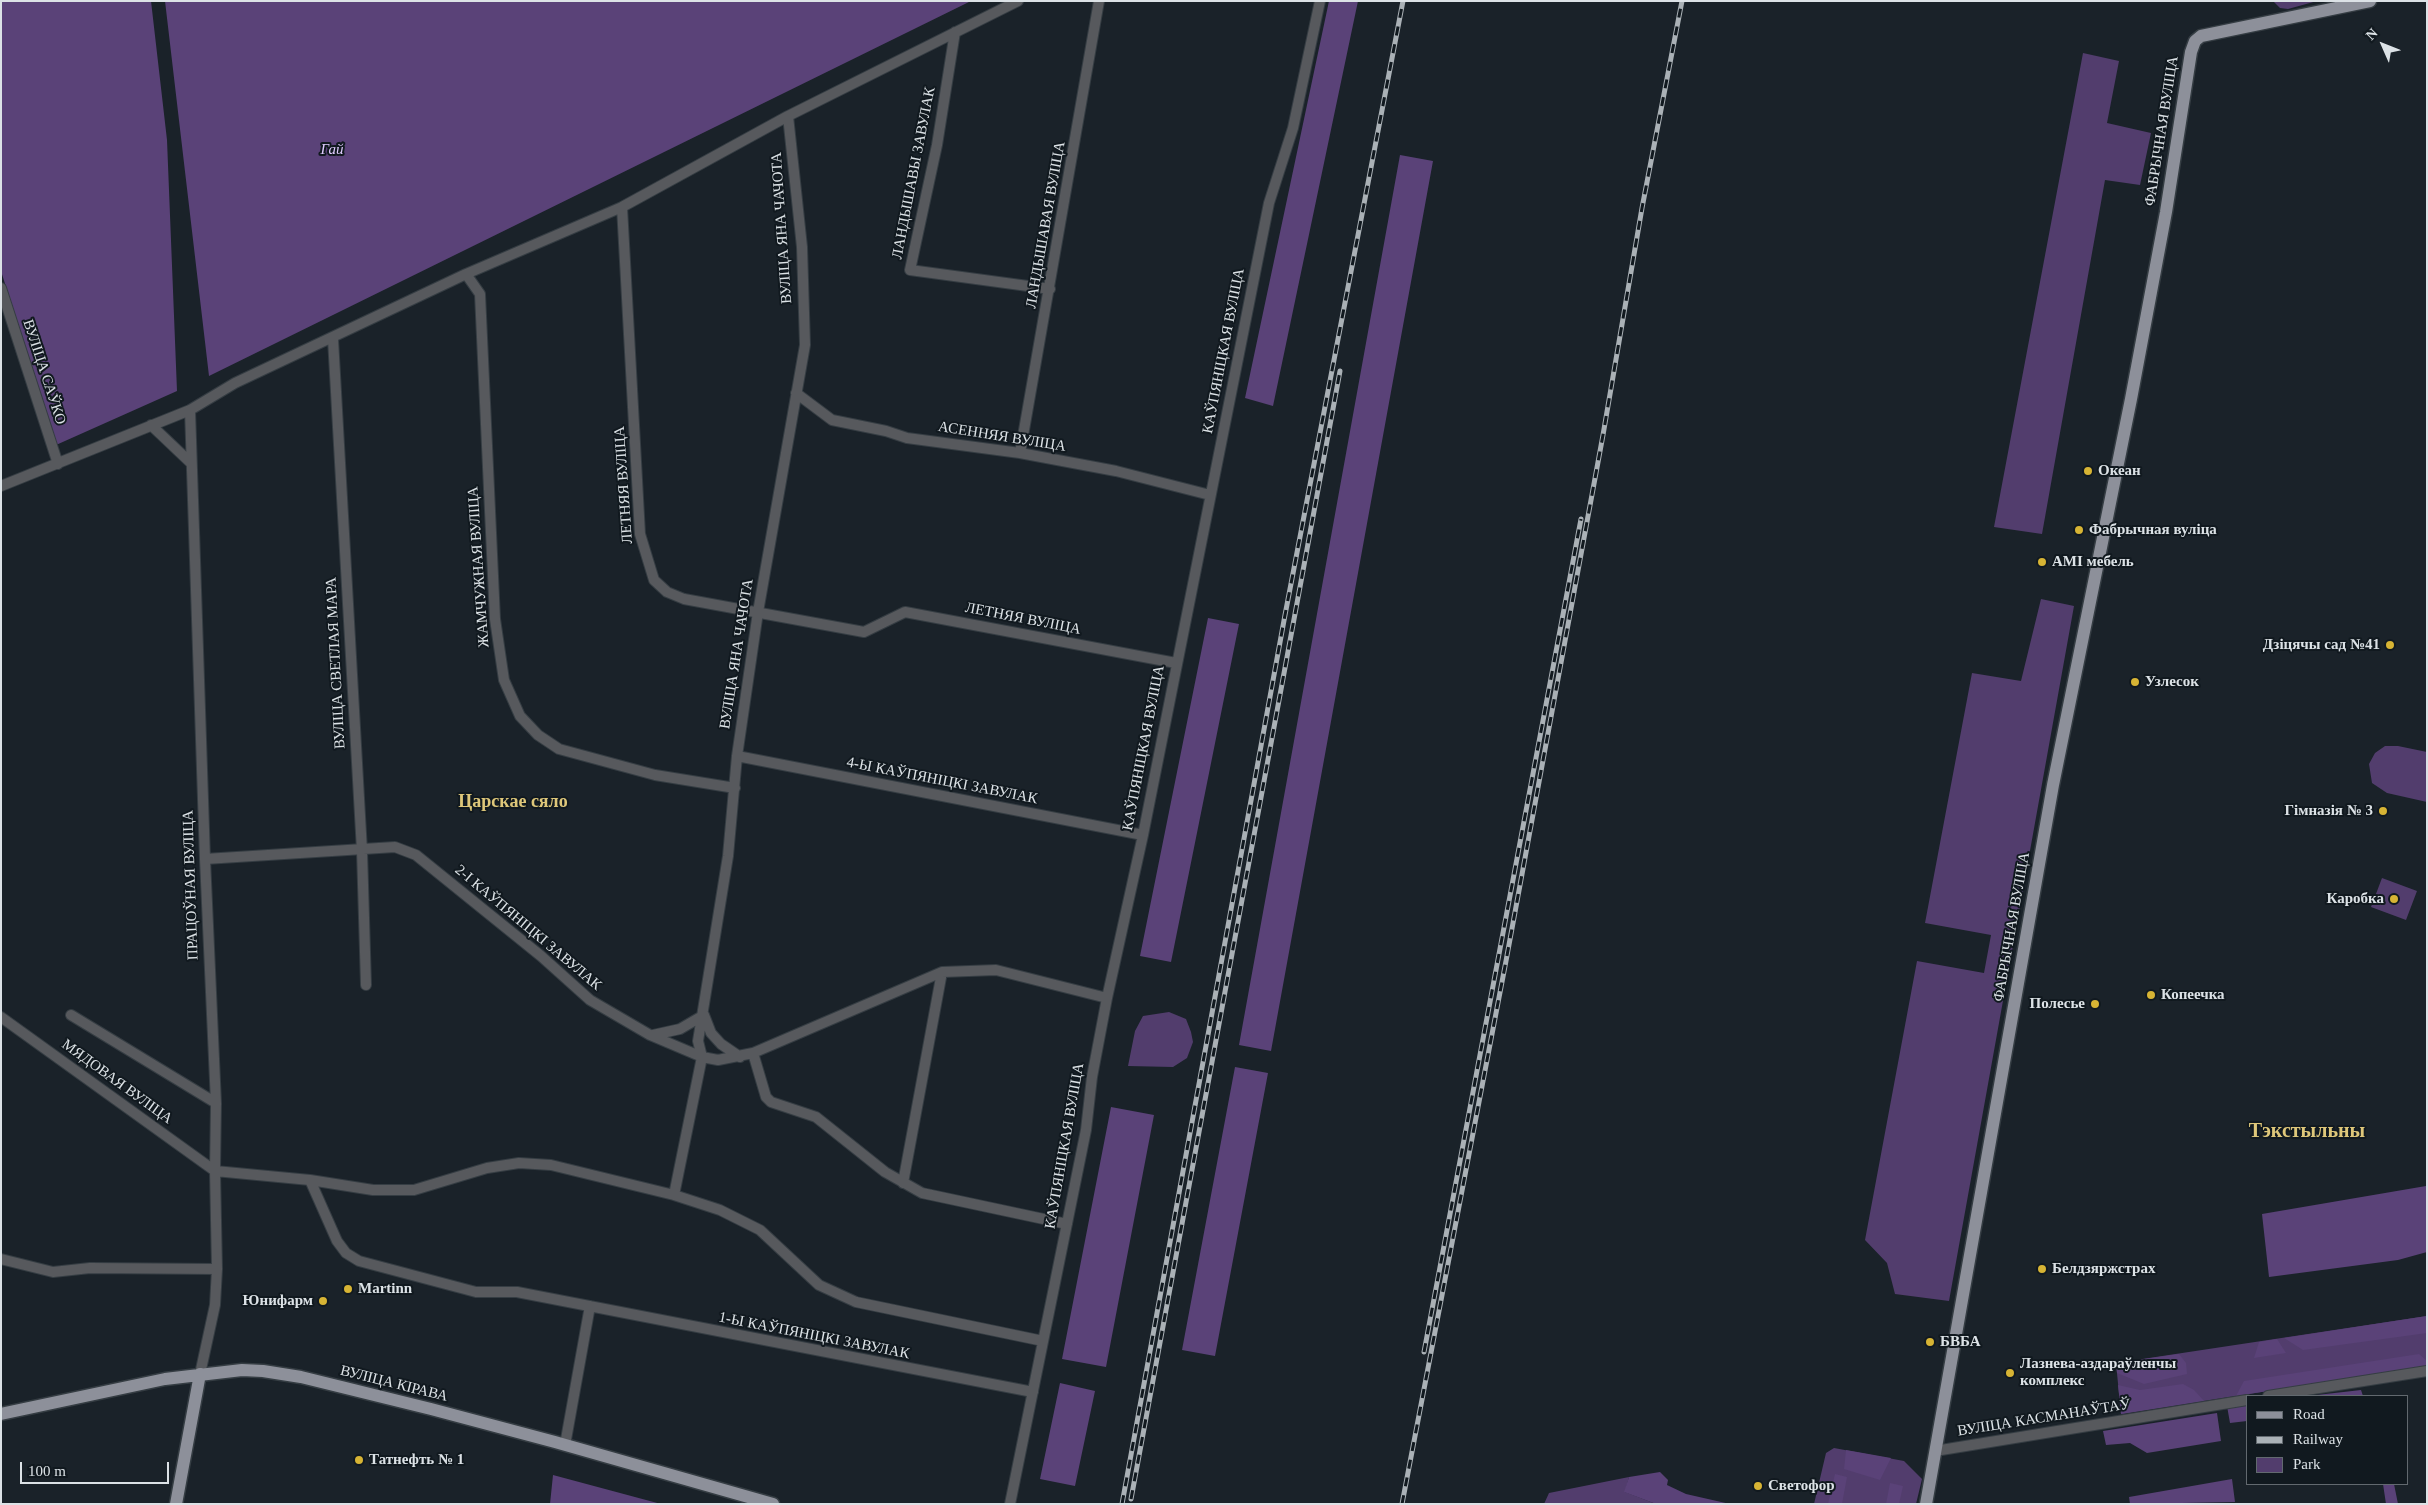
<!DOCTYPE html>
<meta charset="utf-8">
<style>
body{margin:0}
#map{position:relative;width:2428px;height:1505px;overflow:hidden;background:#1a2229;font-family:Georgia,serif}
canvas{display:block}
.frame{position:absolute;inset:0;border:2px solid #dce2e6;pointer-events:none}
.legend{position:absolute;left:2246px;top:1395px;width:162px;height:90px;box-sizing:border-box;background:#11191f;border:1px solid #62696f;margin:0;padding:6px 9px;list-style:none;font-size:15px;color:#dce2e6}
.legend li{display:flex;align-items:center;gap:10px;height:25px}
.legend b{width:25px;border:1px solid #62696f}
.north{position:absolute;left:2358px;top:20px;width:50px;height:50px;-webkit-text-stroke:4px #11191f;paint-order:stroke;rotate:314deg;font-size:14px;font-weight:700;line-height:20px;text-align:center;color:#dce2e6}
.north::after{content:'';display:block;margin:auto;width:18px;height:22px;background:#dce2e6;clip-path:polygon(50% 0,100% 100%,50% 72%,0 100%)}
.scale{position:absolute;left:20px;top:1462px;width:149px;height:22px;box-sizing:border-box;border:2px solid #dce2e6;border-top:0;padding-left:6px;font-size:15px;line-height:18px;white-space:nowrap;color:#dce2e6;-webkit-text-stroke:4px #11191f;paint-order:stroke}
</style>
<div id="map">
<canvas width="2428" height="1505"></canvas>
<div class="frame"></div>
<ul class="legend">
<li><b style="height:6px;background:#8d909a"></b>Road</li>
<li><b style="height:6px;background:#aab1b6"></b>Railway</li>
<li><b style="height:14px;background:#523d6d"></b>Park</li>
</ul>
<div class="north">N</div>
<div class="scale">100 m</div>
</div>
<script>
const context = document.querySelector('canvas').getContext('2d');
context.lineJoin = 'round';
function fill(path, color) { context.fillStyle = color; context.fill(path, 'evenodd'); }
const toPath = rows => new Path2D(rows.map(r => 'M' + r).join(''));
function stroke(path, color, width, dash) { context.strokeStyle = color; context.lineWidth = width; context.lineCap = dash ? 'butt' : 'round'; context.setLineDash(dash || []); context.stroke(path); }
function drawText(font, color, halo, rows, align = 'center') {
  context.font = font + ' Georgia,serif'; context.lineWidth = 4; context.setLineDash([]); context.textBaseline = 'middle'; context.strokeStyle = halo; context.fillStyle = color; for (const [text, x, y, turn = 0] of rows) {
    context.save(); context.translate(x, y); context.rotate((+turn || 0) * Math.PI / 180); context.textAlign = isNaN(turn) ? turn : align; if (halo) context.strokeText(text, 0, 0); context.fillText(text, 0, 0); context.restore();
  }
}
fill(toPath([
 [2273,1,2317,1,2288,9,2280,8],
 [2083,53,2119,61,2107,123,2151,133,2140,185,2105,180,2042,534,1994,527],
 [2041,599,2074,606,1949,1301,1895,1294,1887,1263,1865,1240,1917,961,1984,973,1991,935,1925,923,1972,673,2021,681],
 [2385,746,2398,746,2427,752,2427,802,2387,793,2372,783,2369,764,2375,753],
 [2382,878,2417,891,2406,920,2371,907],
 [1169,1012,1186,1019,1191,1032,1193,1042,1187,1058,1173,1067,1128,1066,1135,1031,1143,1016],
 [2427,1316,2427,1366,2121,1414,2116,1363],
 [1834,1448,1904,1461,1922,1479,1916,1504,1814,1504,1826,1453],
 [1629,1477,1625,1492,1656,1504,1544,1504,1549,1493]
]), '#523d6d');
fill(toPath([
 [1,1,151,1,167,140,177,391,56,445,1,271],
 [165,1,971,1,209,376],
 [1329,1,1358,1,1273,406,1245,398],
 [1400,155,1433,161,1271,1051,1239,1045],
 [1208,618,1239,624,1171,962,1140,956],
 [1235,1067,1268,1073,1215,1356,1182,1350],
 [1111,1107,1154,1115,1106,1367,1062,1359],
 [2426,1186,2427,1252,2398,1260,2269,1277,2262,1214],
 [2427,1316,2427,1333,2303,1350,2284,1338],
 [2277,1339,2286,1353,2254,1358,2259,1342],
 [2179,1354,2186,1363,2187,1374,2144,1384,2117,1373,2116,1363],
 [2419,1354,2427,1361,2427,1366,2236,1396,2244,1381],
 [1060,1383,1095,1391,1075,1486,1040,1479],
 [2183,1384,2194,1390,2204,1401,2121,1414,2118,1385,2140,1390],
 [2361,1390,2363,1396,2308,1396],
 [2247,1404,2247,1421,2230,1423,2227,1406],
 [2217,1413,2221,1441,2147,1453,2130,1443,2106,1445,2103,1431],
 [1846,1450,1891,1458,1880,1480,1844,1469],
 [1660,1472,1668,1480,1667,1485,1686,1494,1730,1504,1656,1504,1624,1492,1629,1477],
 [1835,1474,1847,1477,1842,1504,1828,1504],
 [553,1475,661,1504,550,1504],
 [2232,1479,2235,1502,2130,1504,2129,1497],
 [1890,1483,1903,1486,1899,1504,1886,1504],
 [2383,1484,2394,1484,2398,1504,2386,1504]
]), '#5a4278');
const minor = toPath([
 [955,32,937,145,910,270,1050,289],
 [622,207,640,534,654,580,667,592,684,599,864,632,905,612,1176,663],
 [466,274,480,294,495,619,504,680,520,716,538,735,559,749,655,775,735,788],
 [1,288,58,464],
 [333,339,362,851,366,985],
 [796,393,832,420,886,431,907,438,1020,453,1116,471,1210,495],
 [190,410,205,859,216,1103,215,1171,217,1269,215,1305,200,1374],
 [151,425,191,463],
 [1020,453,1099,1],
 [1,486,190,410,235,383,466,274,622,207,788,116,1018,1],
 [737,756,1143,835],
 [205,859,395,847,416,855,541,956,590,1000,650,1035,702,1057,718,1060,753,1053,942,972,996,970,1107,998],
 [71,1015,216,1103],
 [1,1017,215,1171,310,1180,373,1190,414,1190,487,1168,519,1163,551,1165,674,1195,720,1210,760,1230,819,1285,856,1302,1043,1341],
 [653,1035,680,1029,704,1015,711,1033,721,1044,740,1057],
 [753,1053,766,1097,771,1102,816,1117,885,1172,922,1193,1067,1224],
 [310,1180,337,1241,346,1253,359,1261,476,1292,517,1292,1033,1392],
 [903,1183,942,972],
 [674,1195,702,1057,698,1041,728,856,737,756,758,612,805,345,802,247,788,116],
 [1,1259,53,1272,90,1268,217,1269],
 [2268,1396,2427,1371],
 [565,1445,590,1306],
 [1935,1451,2247,1400],
 [1010,1504,1086,1130,1092,1077,1107,998,1143,835,1269,203,1293,128,1320,1]
]);
const major = toPath([
 [1,1414,165,1379,242,1370,263,1371,301,1377,431,1409,555,1442,773,1504],
 [176,1504,200,1374],
 [1926,1504,2053,785,2131,399,2166,212,2191,52,2195,41,2201,36,2370,1]
]);
stroke(minor, '#353d43', 12);
stroke(major, '#353d43', 15);
stroke(minor, '#57595d', 10);
stroke(major, '#8d909a', 12);
const rail = toPath([
 [1424,1352,1581,519],
 [1131,1499,1340,371],
 [1122,1504,1285,615,1403,1],
 [1402,1504,1506,961,1603,435,1642,208,1682,1]
]);
stroke(rail, '#aab1b6', 5);
stroke(rail, '#11191f', 3, [9]);
for (const [x, y, r, color] of [
 [2088,471,5,"#d7b434"],
 [2079,530,5,"#d7b434"],
 [2042,562,5,"#d7b434"],
 [2390,645,5,"#d7b434"],
 [2135,682,5,"#d7b434"],
 [2383,811,5,"#d7b434"],
 [2394,899,5,"#d7b434"],
 [2151,995,5,"#d7b434"],
 [2095,1004,5,"#d7b434"],
 [2042,1269,5,"#d7b434"],
 [348,1289,5,"#d7b434"],
 [323,1301,5,"#d7b434"],
 [1930,1342,5,"#d7b434"],
 [2010,1373,5,"#d7b434"],
 [359,1460,5,"#d7b434"],
 [1758,1486,5,"#d7b434"]
]) { const dot = new Path2D(); dot.arc(x, y, r, 0, 2 * Math.PI); context.fillStyle = color; context.fill(dot); stroke(dot, '#11191f', 2); }
drawText('15px', '#dce2e6', '#11191f', [
 ["ФАБРЫЧНАЯ ВУЛІЦА",2162,131,-81],
 ["ЛАНДЫШАВЫ ЗАВУЛАК",914,173,-79],
 ["ЛАНДЫШАВАЯ ВУЛІЦА",1046,225,-80],
 ["ВУЛІЦА ЯНА ЧАЧОТА",782,228,-94],
 ["КАЎПЯНІЦКАЯ ВУЛІЦА",1224,351,-79],
 ["ВУЛІЦА САЎКО",44,372,72],
 ["АСЕННЯЯ ВУЛІЦА",1002,437,9],
 ["ЛЕТНЯЯ ВУЛІЦА",624,485,-94],
 ["ЖАМЧУЖНАЯ ВУЛІЦА",479,567,-94],
 ["ЛЕТНЯЯ ВУЛІЦА",1023,619,11],
 ["ВУЛІЦА ЯНА ЧАЧОТА",737,654,-81],
 ["ВУЛІЦА СВЕТЛАЯ МАРА",336,663,-93],
 ["КАЎПЯНІЦКАЯ ВУЛІЦА",1144,748,-79],
 ["4-Ы КАЎПЯНІЦКІ ЗАВУЛАК",942,781,11],
 ["ПРАЦОЎНАЯ ВУЛІЦА",191,885,-92],
 ["ФАБРЫЧНАЯ ВУЛІЦА",2012,927,-80],
 ["2-І КАЎПЯНІЦКІ ЗАВУЛАК",528,928,40],
 ["МЯДОВАЯ ВУЛІЦА",117,1082,36],
 ["КАЎПЯНІЦКАЯ ВУЛІЦА",1065,1146,-80],
 ["1-Ы КАЎПЯНІЦКІ ЗАВУЛАК",814,1336,11],
 ["ВУЛІЦА КІРАВА",394,1384,14],
 ["ВУЛІЦА КАСМАНАЎТАЎ",2044,1418,-9]
]);
drawText('italic 15px', '#dfcbfd', '#11191f', [
 ["Гай",332,150]
]);
drawText('bold 15px', '#dce2e6', '#11191f', [
 ["Океан",2098,471],
 ["Фабрычная вуліца",2089,530],
 ["AMI мебель",2052,562],
 ["Дзіцячы сад №41",2380,645,"right"],
 ["Узлесок",2145,682],
 ["Гімназія № 3",2373,811,"right"],
 ["Каробка",2384,899,"right"],
 ["Копеечка",2161,995],
 ["Полесье",2085,1004,"right"],
 ["Белдзяржстрах",2052,1269],
 ["Martinn",358,1289],
 ["Юнифарм",313,1301,"right"],
 ["БВБА",1940,1342],
 ["Лазнева-аздараўленчы",2020,1364],
 ["комплекс",2020,1381],
 ["Татнефть № 1",369,1460],
 ["Светофор",1768,1486]
], 'left');
drawText('bold 18px', '#dec77a', '#11191f', [
 ["Царскае сяло",513,802]
]);
drawText('bold 20px', '#dec77a', '#11191f', [
 ["Тэкстыльны",2307,1132]
]);
</script>
